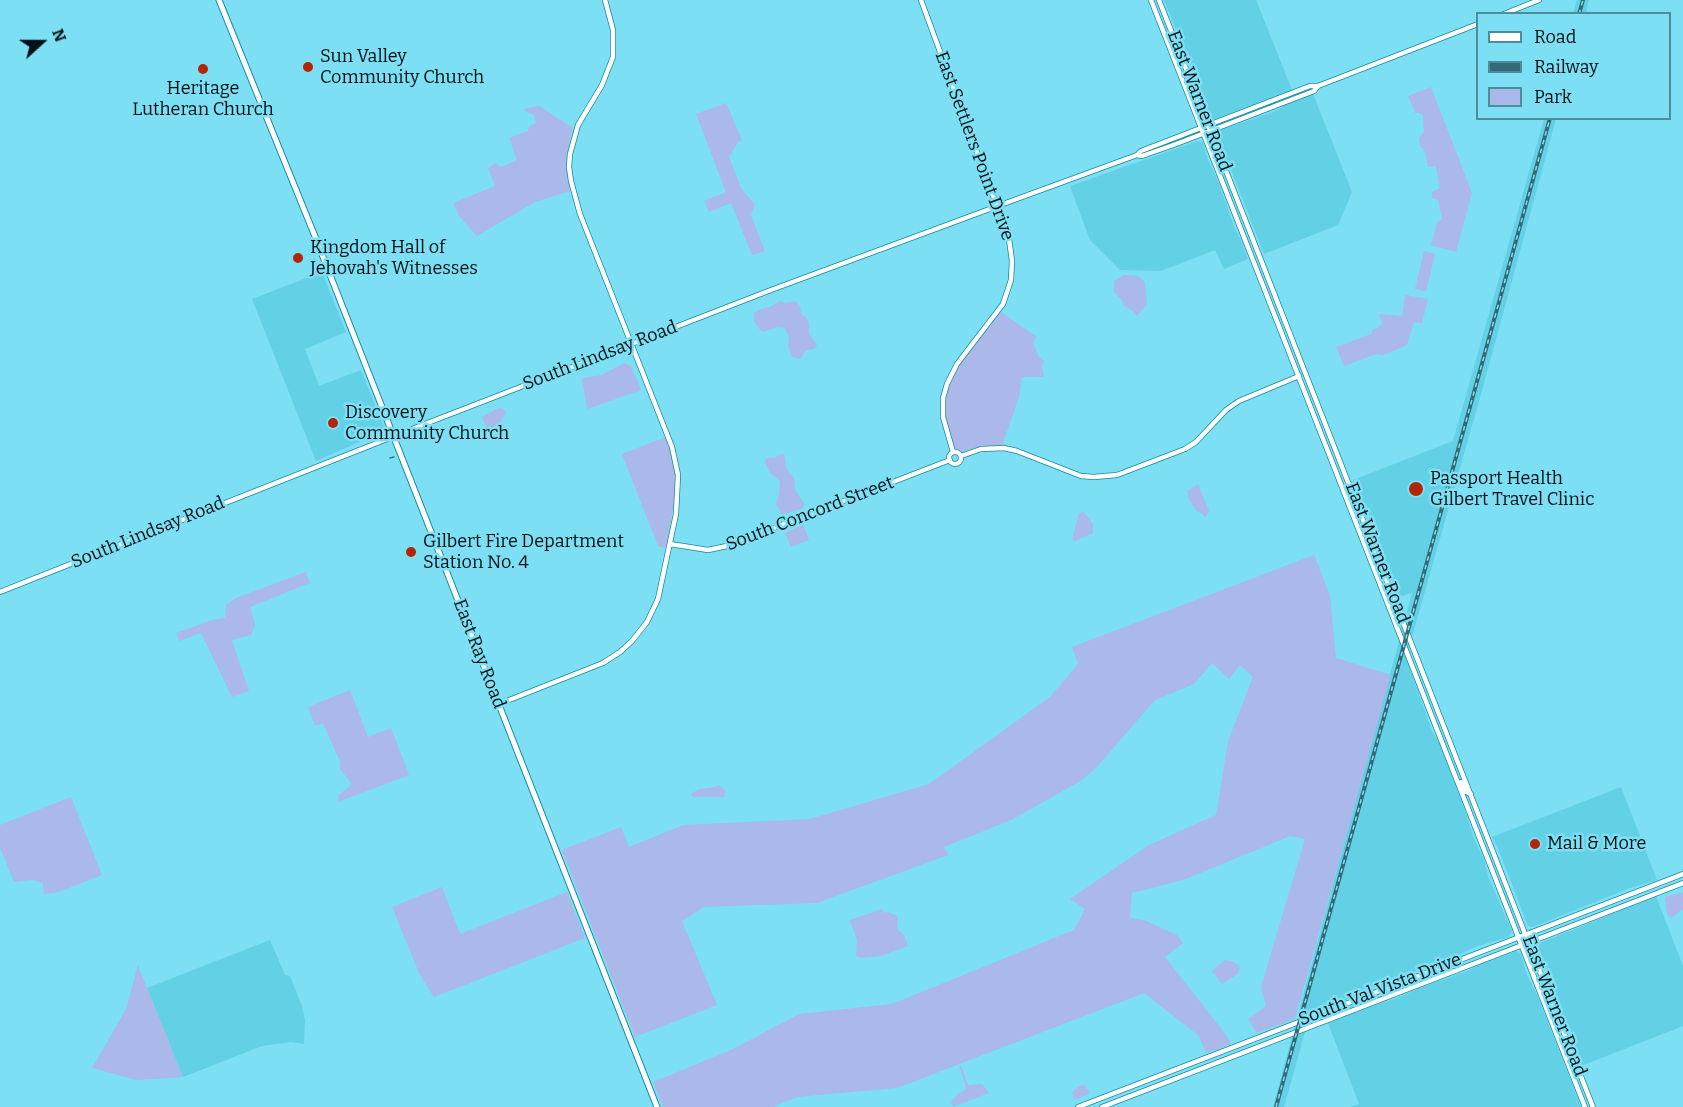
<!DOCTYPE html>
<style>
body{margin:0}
#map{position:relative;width:1683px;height:1107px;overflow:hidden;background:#7cdff4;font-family:Bitter,serif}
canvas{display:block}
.legend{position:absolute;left:1476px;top:12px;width:195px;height:108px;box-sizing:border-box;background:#7cdff4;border:2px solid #4a8d9b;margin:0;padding:8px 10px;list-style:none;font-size:18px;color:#001115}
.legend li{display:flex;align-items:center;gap:12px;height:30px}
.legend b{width:30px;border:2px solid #4a8d9b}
.north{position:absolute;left:12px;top:12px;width:60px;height:60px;-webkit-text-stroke:4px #7cdff4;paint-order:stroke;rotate:69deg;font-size:16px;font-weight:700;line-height:24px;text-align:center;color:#001115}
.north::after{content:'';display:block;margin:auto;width:21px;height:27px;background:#001115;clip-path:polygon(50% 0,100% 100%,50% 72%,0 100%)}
</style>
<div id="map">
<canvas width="1683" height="1107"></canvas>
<ul class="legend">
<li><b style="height:8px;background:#fff"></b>Road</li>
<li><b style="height:8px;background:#356975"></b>Railway</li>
<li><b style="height:16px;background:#aab8ea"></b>Park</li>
</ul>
<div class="north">N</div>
</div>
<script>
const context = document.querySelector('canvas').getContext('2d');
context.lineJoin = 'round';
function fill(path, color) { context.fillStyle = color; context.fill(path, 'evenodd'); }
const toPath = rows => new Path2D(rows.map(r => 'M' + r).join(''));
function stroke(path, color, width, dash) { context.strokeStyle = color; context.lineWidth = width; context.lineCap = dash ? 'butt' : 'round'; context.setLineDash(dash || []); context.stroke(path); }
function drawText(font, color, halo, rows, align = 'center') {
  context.font = font + ' Bitter,serif'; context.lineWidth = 5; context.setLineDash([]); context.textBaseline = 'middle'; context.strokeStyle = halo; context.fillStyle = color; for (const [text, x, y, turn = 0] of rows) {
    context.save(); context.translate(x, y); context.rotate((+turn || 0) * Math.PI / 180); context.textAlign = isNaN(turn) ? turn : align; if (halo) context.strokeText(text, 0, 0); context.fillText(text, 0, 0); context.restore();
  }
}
fill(toPath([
 [1164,0,1256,0,1292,90,1212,120],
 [1577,0,1589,0,1586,13,1573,13],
 [1313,94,1352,192,1338,225,1264,254,1217,134,1221,130,1276,111,1287,104],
 [1544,119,1556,119,1483,387,1406,658,1432,731,1440,744,1463,805,1475,841,1484,859,1488,876,1512,931,1508,937,1475,947,1447,961,1411,973,1398,980,1366,990,1356,996,1310,1014,1284,1107,1273,1107,1412,593,1398,597,1353,480,1453,441],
 [1198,141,1203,143,1208,160,1218,181,1235,229,1241,240,1248,259,1224,269,1215,250,1161,271,1120,270,1090,240,1070,186],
 [322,272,346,332,305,349,319,386,361,370,385,430,382,434,375,435,316,461,252,299],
 [1621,787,1657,880,1630,888,1533,927,1528,926,1498,848,1492,837],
 [1656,896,1683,966,1683,1026,1581,1066,1564,1017,1553,993,1538,944],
 [270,940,285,975,290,976,302,1006,305,1020,304,1044,291,1042,262,1046,183,1077,147,988],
 [1516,951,1521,954,1527,975,1538,997,1581,1107,1351,1107,1359,1104,1328,1023,1381,1003,1395,999,1417,989,1468,971,1480,964]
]), '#62d0e5');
fill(toPath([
 [1431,87,1472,193,1456,252,1431,245,1437,223,1442,219,1438,200,1432,198,1432,192,1440,188,1436,166,1428,167,1424,149,1420,146,1419,138,1424,132,1423,115,1420,113,1415,113,1408,96],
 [726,103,742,140,738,142,729,157,742,190,755,204,751,215,765,251,752,255,731,203,709,212,704,201,726,192,696,114],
 [539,106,573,128,570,138,567,165,570,191,535,202,477,236,459,216,453,203,495,186,488,168,495,163,501,167,517,160,509,138,528,131,529,126,536,123,534,115,526,112,524,109],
 [1424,251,1435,254,1426,291,1415,289],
 [1124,275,1138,276,1145,282,1147,304,1137,316,1132,310,1124,306,1121,299,1114,293,1114,281],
 [1405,295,1428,299,1422,323,1414,322,1407,345,1383,355,1376,354,1344,366,1336,347,1371,334,1373,329,1378,328,1382,323,1379,315,1381,314,1402,316],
 [780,301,785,303,795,301,800,306,801,314,807,318,809,323,809,334,817,345,814,349,806,350,800,359,792,357,788,347,789,337,785,328,778,327,762,332,754,322,754,313,761,309,770,307],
 [1001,312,1037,337,1033,342,1039,357,1044,361,1042,366,1044,377,1022,377,1019,397,1002,446,982,446,960,452,955,450,953,445,946,423,945,405,948,390,958,366],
 [624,363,631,366,641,390,587,409,582,378,602,375],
 [499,408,504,409,506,414,492,431,488,431,482,417],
 [666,437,673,458,676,485,675,497,666,548,658,546,622,454],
 [784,453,787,470,794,478,795,490,804,503,803,508,782,515,776,504,779,494,780,482,776,477,770,473,765,462,766,458,774,458],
 [1198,484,1209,511,1206,517,1196,510,1189,499,1187,491],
 [1084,512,1093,524,1093,533,1075,541,1072,540,1079,513],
 [803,525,809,540,791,547,785,533],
 [1314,555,1330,595,1336,658,1391,675,1295,1019,1257,1033,1248,1019,1266,1006,1261,987,1305,839,1290,836,1186,879,1132,893,1130,918,1144,920,1177,935,1183,943,1165,957,1227,1036,1231,1044,1206,1053,1199,1036,1144,993,897,1088,797,1097,773,1107,663,1107,653,1082,733,1049,799,1014,892,1004,1074,930,1085,909,1070,899,1149,845,1216,815,1228,741,1253,677,1240,665,1229,679,1212,663,1194,684,1155,700,1095,769,1079,782,1011,820,944,847,948,855,817,903,704,907,682,921,717,1005,635,1037,562,850,621,827,629,847,683,825,810,819,929,784,1050,697,1078,664,1072,647],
 [306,572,310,583,250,607,255,625,251,635,232,640,249,691,232,697,201,633,179,641,176,633,212,620,225,618,226,605,236,598],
 [350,690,368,737,391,728,409,775,338,802,339,795,352,784,340,769,340,762,323,723,315,726,308,707],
 [720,785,726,791,724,797,693,797,691,794,699,789,715,787],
 [71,797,102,875,56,893,44,894,43,883,32,880,14,882,0,848,0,825],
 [442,887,460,934,567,892,585,938,434,997,420,975,392,907],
 [1683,893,1683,909,1671,918,1667,914,1665,897],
 [882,909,884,913,888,912,898,916,897,929,904,935,908,946,881,956,861,958,856,956,857,940,850,920],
 [1225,960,1231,961,1240,966,1238,974,1222,984,1212,971],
 [138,965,147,988,183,1077,137,1080,92,1068,126,1009],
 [959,1065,961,1065,968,1085,982,1084,989,1093,953,1107,951,1102,958,1094,965,1090,966,1087],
 [1084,1084,1089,1092,1089,1094,1074,1100,1072,1093,1076,1088]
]), '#aab8ea');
stroke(toPath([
 [390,458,394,457]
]), '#2b7b8b', 1.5);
const tertiary = toPath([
 [921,0,1009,239,1012,261,1011,280,1003,304,957,364,947,384,943,398,943,417,953,452],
 '949 458a6 6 0 1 1 12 0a6 6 0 1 1-12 0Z',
 [961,456,981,449,1004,448,1017,451,1081,476,1094,477,1117,475,1185,449,1196,442,1226,410,1239,401,1299,376],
 [670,544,708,550,727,546,950,460],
 [499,704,603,663,620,652,632,641,647,622,658,599,676,514,678,475,672,447,580,214,571,181,569,167,570,154,578,125,602,85,613,57,613,30,605,0]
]);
const secondary = toPath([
 [1151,0,1585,1107],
 [1159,0,1593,1107],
 [1504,14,1539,0],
 [1137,155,1141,151,1310,86,1318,86,1478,24],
 [0,592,425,424,771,290,1014,200,1137,155,1142,156,1176,144,1314,91,1318,86],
 [1461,782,1466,792,1471,794],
 [1078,1107,1683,874],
 [1102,1107,1683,883]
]);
const primary = toPath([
 [219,0,314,234,657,1107]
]);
stroke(tertiary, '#14899c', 6);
stroke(secondary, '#14899c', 6);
stroke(primary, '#14899c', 7);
stroke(tertiary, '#fff', 4.5);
stroke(secondary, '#fff', 4.5);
stroke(primary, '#fff', 5);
const rail = toPath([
 [1579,14,1583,0],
 [1276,1107,1550,118]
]);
stroke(rail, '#356975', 4);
stroke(rail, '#7cdff4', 1.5, [4.5]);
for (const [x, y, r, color] of [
 [308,67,6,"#b22607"],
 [203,69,6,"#b22607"],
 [298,258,6,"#b22607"],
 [333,423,6,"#b22607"],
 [1416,489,8,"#b22607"],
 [411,552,6,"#b22607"],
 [1535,844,6,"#b22607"]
]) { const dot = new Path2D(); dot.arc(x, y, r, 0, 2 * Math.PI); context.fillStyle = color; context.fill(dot); stroke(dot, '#7cdff4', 2); }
drawText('18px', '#001115', '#7cdff4', [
 ["Sun Valley",320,57],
 ["Community Church",320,78],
 ["Heritage",203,89,"center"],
 ["Lutheran Church",203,110,"center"],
 ["Kingdom Hall of",310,248],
 ["Jehovah's Witnesses",310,269],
 ["Discovery",345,413],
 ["Community Church",345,434],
 ["Passport Health",1430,479],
 ["Gilbert Travel Clinic",1430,500],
 ["Gilbert Fire Department",423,542],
 ["Station No. 4",423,563],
 ["Mail & More",1547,844]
], 'left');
drawText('18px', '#001115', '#7cdff4', [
 ["East Warner Road",1199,101,69],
 ["East Settlers Point Drive",974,146,70],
 ["South Lindsay Road",600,356,-21],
 ["South Concord Street",810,514,-21],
 ["South Lindsay Road",148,533,-22],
 ["East Warner Road",1377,553,69],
 ["East Ray Road",479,654,69],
 ["South Val Vista Drive",1380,990,-21],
 ["East Warner Road",1554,1006,69]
]);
</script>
